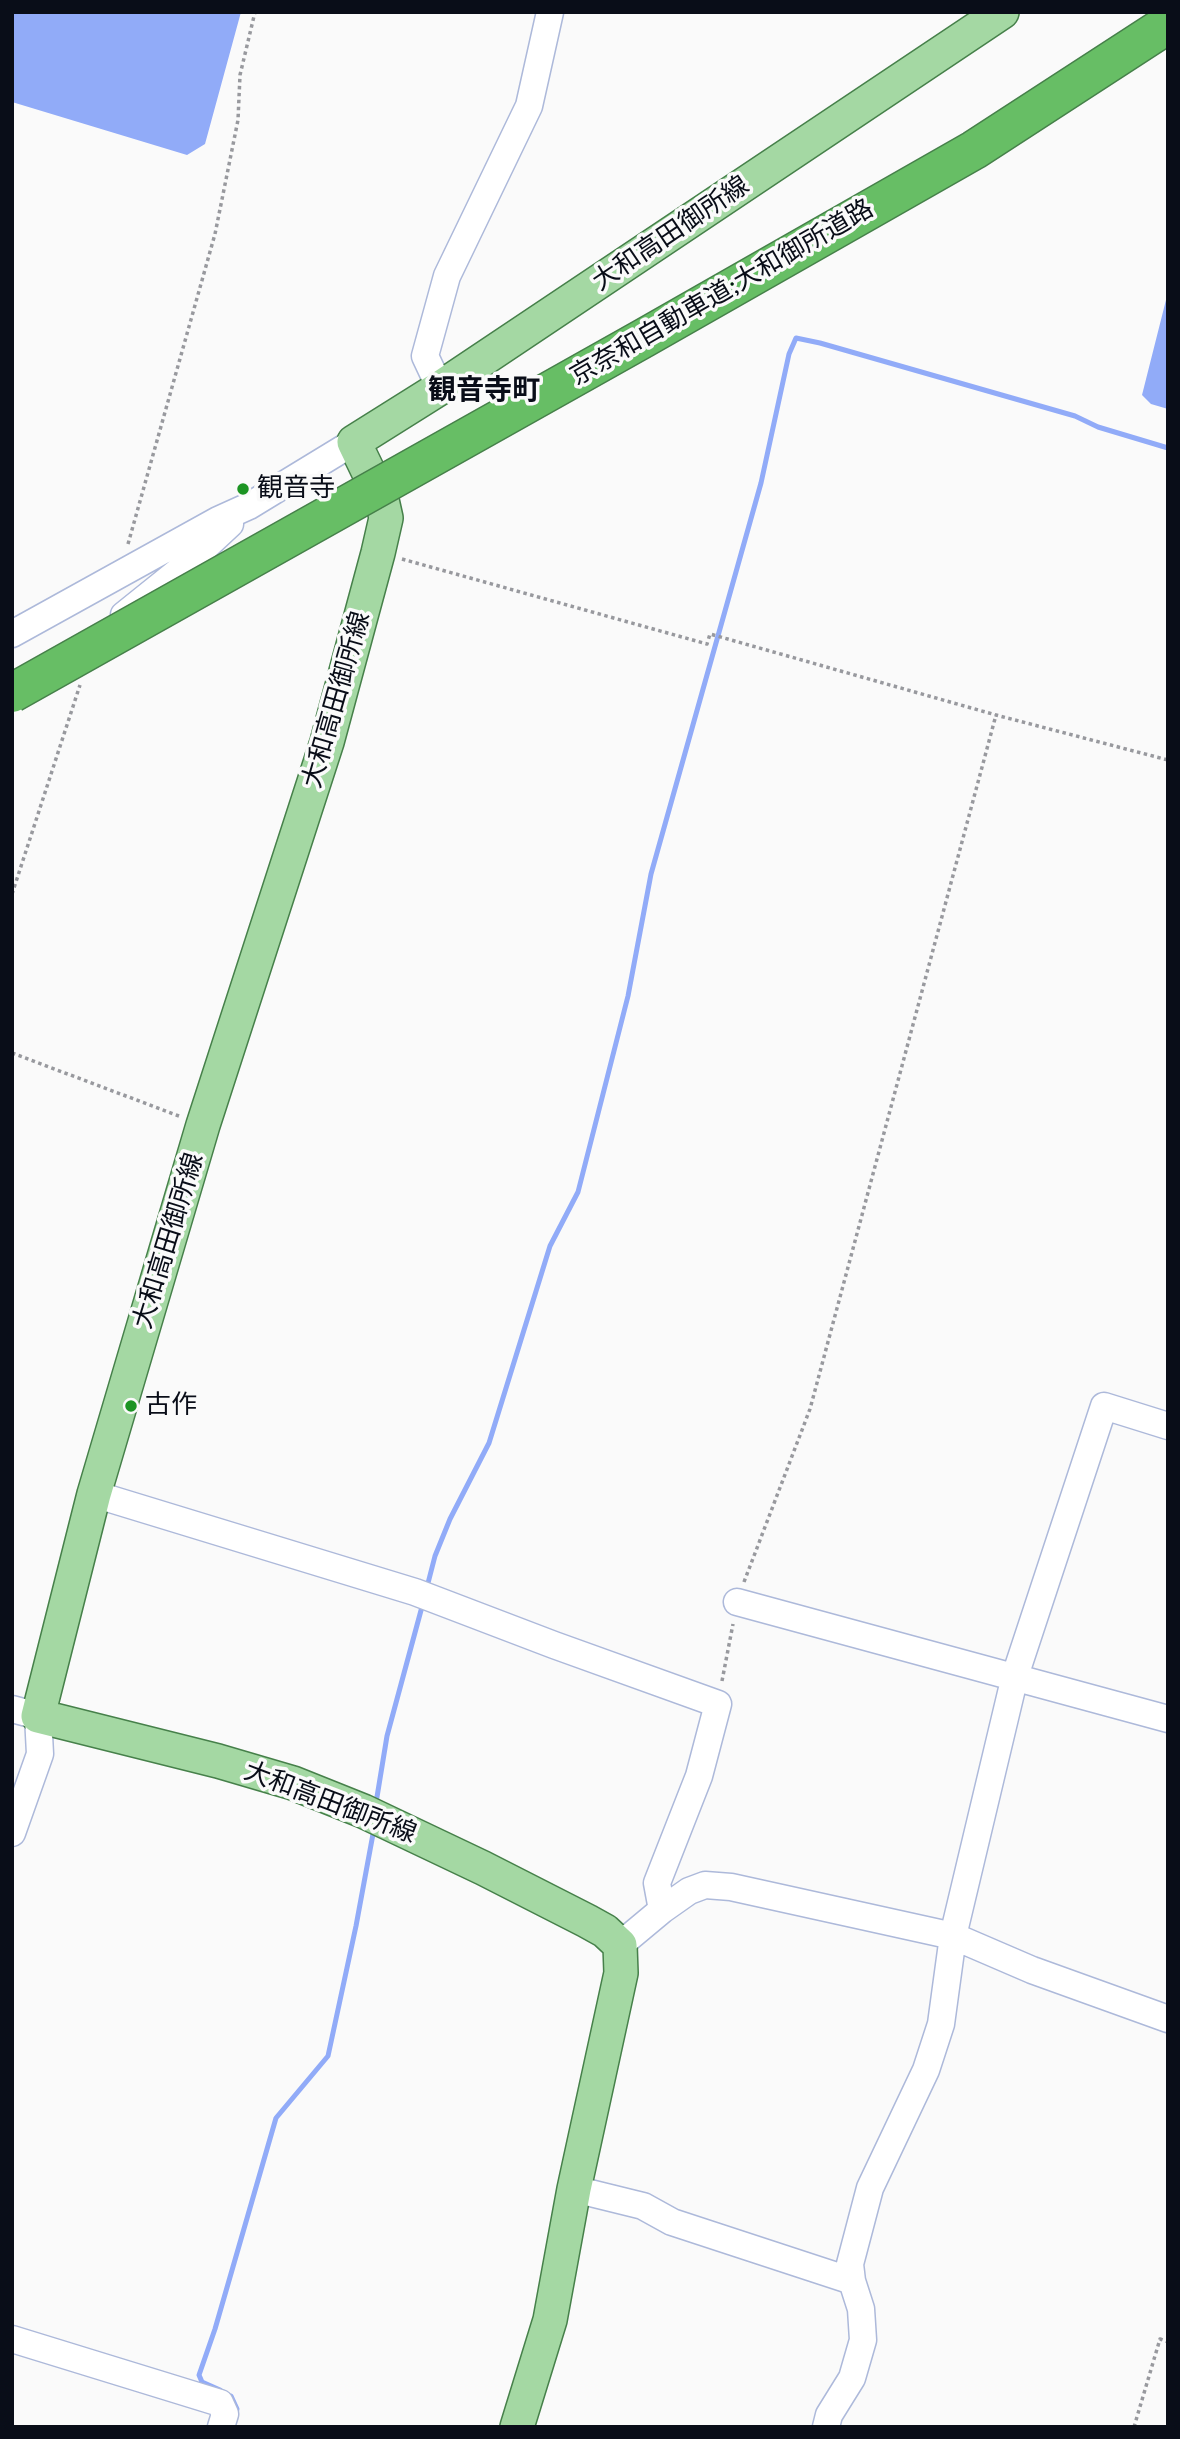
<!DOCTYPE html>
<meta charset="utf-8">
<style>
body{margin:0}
#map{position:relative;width:1180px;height:2439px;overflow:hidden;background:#fafafa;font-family:Karla,sans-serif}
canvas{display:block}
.frame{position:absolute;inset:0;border:14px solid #090d18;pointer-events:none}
</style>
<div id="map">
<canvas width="1180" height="2439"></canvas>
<div class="frame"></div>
</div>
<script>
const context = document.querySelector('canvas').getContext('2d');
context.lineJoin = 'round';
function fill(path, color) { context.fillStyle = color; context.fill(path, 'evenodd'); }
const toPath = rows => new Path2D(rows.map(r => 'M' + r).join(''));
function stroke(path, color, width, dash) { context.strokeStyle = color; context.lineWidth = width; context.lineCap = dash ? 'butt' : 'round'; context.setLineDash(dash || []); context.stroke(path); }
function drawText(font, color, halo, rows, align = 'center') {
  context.font = font + ' Karla,"Noto Sans JP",sans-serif'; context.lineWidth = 7; context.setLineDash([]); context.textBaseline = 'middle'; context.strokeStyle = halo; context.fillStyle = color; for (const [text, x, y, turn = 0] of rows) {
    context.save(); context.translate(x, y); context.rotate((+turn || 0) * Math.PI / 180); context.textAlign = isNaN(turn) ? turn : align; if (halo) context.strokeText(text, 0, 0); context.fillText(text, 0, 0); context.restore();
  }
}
fill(toPath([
 [12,12,241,12,205,144,187,155,12,102],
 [1168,292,1168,409,1151,404,1142,395]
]), '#91abf8');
stroke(toPath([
 [427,1587,435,1556,450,1519,489,1443,550,1246,578,1192,628,996,651,874,761,483,789,354,796,338,820,343,1075,416,1098,427,1168,448],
 [376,1803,387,1736,423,1603],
 [220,2390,202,2382,199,2375,215,2329,276,2118,328,2056,356,1926,373,1834],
 [231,2396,237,2409,235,2416]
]), '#91abf8', 5);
const minor = toPath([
 [440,388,425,356,447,276,529,106,550,12],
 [124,615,185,566,230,524],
 [12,634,218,520,249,506,354,442],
 [94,1494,415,1592,554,1645,718,1704,699,1776,657,1883,662,1910],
 [737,1602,1168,1719],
 [12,1709,38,1716,40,1754,12,1833],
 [620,1945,662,1910,689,1891,705,1885,731,1887,953,1936,1032,1970,1168,2019],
 [574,2189,643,2206,672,2222,852,2281],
 [12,2339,220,2403,225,2414,221,2427],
 [826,2427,829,2415,852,2378,863,2340,861,2309,852,2281,850,2264,870,2188,926,2070,941,2024,953,1936,1015,1676,1104,1406,1168,1426]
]);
const major = toPath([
 [517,2427,550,2320,574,2189,621,1973,620,1945,605,1931,587,1921,483,1868,363,1811,293,1783,218,1761,38,1716,94,1494,203,1125,327,742,378,553,386,518,382,500,354,442,440,388,1002,12]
]);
stroke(minor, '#adb9da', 29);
stroke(major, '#46804a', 36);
stroke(toPath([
 [128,544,215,234,238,120,240,75,255,12],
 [402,559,707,644,710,634,996,715,1168,760],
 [12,894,80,685],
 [12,1053,179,1116],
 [744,1582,810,1409,996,715],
 [722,1681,733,1624],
 [1134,2427,1160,2339,1168,2342]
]), '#98999e', 3.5, [3.5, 3.5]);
stroke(minor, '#fff', 26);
stroke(major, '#a4d8a3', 33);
const highwayBridge = toPath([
 [12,693,644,338,974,150,1168,24]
]);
stroke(highwayBridge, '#46804a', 41, []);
stroke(highwayBridge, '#67be65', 38);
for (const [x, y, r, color] of [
 [243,489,7,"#1c9423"],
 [131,1406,7,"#1c9423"]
]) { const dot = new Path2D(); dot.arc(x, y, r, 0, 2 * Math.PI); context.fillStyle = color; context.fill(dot); stroke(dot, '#fafafa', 2.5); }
drawText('26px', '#090d18', '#fafafa', [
 ["大和高田御所線",671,234,-34],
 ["京奈和自動車道;大和御所道路",722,293,-30],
 ["大和高田御所線",337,700,-74],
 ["大和高田御所線",169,1241,-73],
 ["大和高田御所線",330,1803,21]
]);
drawText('26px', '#090d18', '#fafafa', [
 ["観音寺",257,489],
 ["古作",145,1406]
], 'left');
drawText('bold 28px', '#090d18', '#fafafa', [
 ["観音寺町",484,391]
]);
</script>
